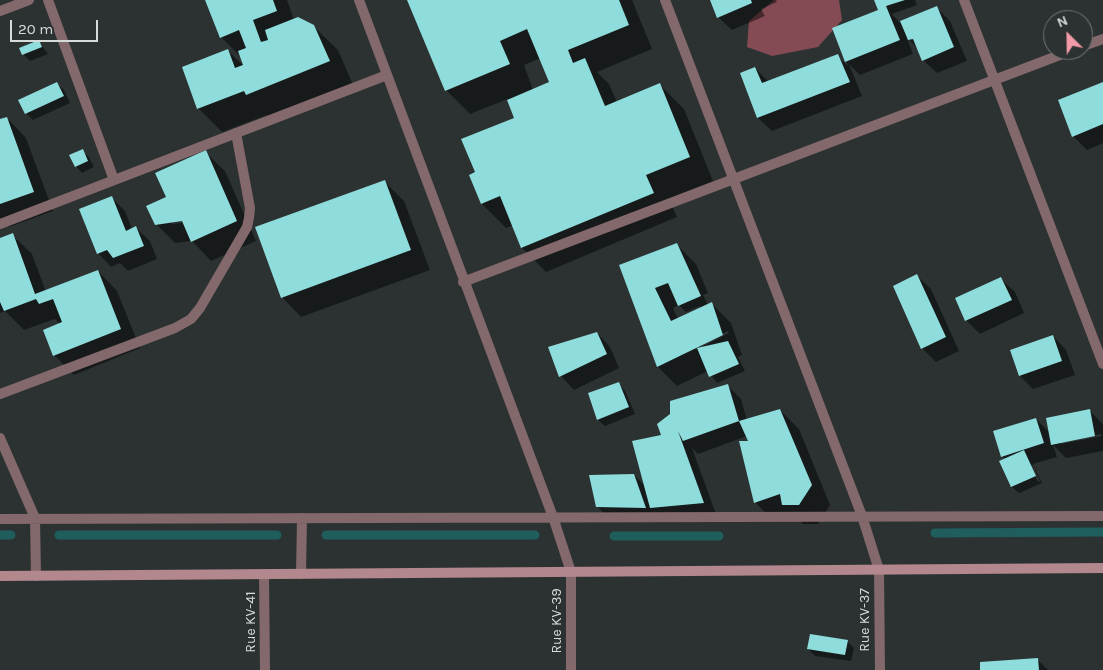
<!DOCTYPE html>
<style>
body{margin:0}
#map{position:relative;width:1103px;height:670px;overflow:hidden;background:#2c3232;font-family:Karla,sans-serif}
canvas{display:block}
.north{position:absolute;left:1043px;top:10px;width:50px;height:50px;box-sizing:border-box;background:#2c3232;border:1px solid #717676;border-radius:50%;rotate:337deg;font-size:14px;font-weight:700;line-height:20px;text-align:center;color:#d8dbdb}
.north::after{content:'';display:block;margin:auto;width:18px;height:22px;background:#f39aa8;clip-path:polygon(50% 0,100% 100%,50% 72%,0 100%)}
.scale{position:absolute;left:10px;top:20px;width:88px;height:22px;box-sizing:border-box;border:2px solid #d8dbdb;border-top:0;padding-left:6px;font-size:15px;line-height:18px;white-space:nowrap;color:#d8dbdb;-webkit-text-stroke:4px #2c3232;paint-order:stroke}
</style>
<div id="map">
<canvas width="1103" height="670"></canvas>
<div class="north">N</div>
<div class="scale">20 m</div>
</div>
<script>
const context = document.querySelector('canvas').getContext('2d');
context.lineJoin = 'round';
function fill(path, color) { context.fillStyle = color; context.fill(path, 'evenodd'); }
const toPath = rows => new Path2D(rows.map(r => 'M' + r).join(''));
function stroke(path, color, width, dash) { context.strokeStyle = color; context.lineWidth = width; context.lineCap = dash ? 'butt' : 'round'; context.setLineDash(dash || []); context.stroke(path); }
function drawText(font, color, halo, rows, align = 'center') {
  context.font = font + ' Karla,sans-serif'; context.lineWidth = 5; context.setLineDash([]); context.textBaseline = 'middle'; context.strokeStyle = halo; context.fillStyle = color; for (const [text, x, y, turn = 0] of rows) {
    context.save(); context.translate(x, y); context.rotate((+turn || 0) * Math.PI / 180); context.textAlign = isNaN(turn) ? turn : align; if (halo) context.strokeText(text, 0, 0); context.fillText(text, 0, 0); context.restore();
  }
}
fill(toPath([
 [774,0,839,0,842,20,818,47,772,56,747,47,749,21]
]), '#844b55');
fill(toPath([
 [206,0,287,0,294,20,313,26,338,50,353,85,271,119,267,115,222,132,198,108,228,51,246,68,242,58,221,37],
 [409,0,632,0,652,49,597,72,609,84,617,102,660,85,684,109,713,181,669,199,677,217,546,272,522,248,513,225,506,228,482,204,471,175,476,173,515,118,508,99,470,114,446,90],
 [541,58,551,83,533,90,524,65],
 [711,0,776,0,777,2,761,9,765,16,732,30,718,17],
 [876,0,915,0,917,5,892,14,900,23,936,7,950,21,967,61,937,73,923,60,918,49,906,36,913,54,860,75,849,64,862,96,772,131,758,118,742,74,755,68,769,82,837,56,848,66,834,29,880,10],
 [39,42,48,54,30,61,23,54],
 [1103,83,1103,143,1087,150,1073,136],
 [57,84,64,90,70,103,33,120,26,113],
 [7,118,26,138,53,211,9,227,0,218,0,121],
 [82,151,89,157,94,167,82,173,76,166],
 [205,152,225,171,256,241,211,261,192,241,175,243,156,224,167,197],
 [188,219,188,222,171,224,174,221],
 [385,182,404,201,430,270,301,317,282,297],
 [111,197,125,211,132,229,136,228,150,241,157,259,128,271,120,263,111,267,98,253],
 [12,235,32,254,46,292,98,271,117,291,140,348,74,375,54,355,60,324,55,319,24,330,5,311,0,313,0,239],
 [677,245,696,264,708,293,703,295,708,305,711,303,731,323,742,355,738,357,745,371,717,383,708,371,677,386,658,367,620,266],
 [679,305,686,312,700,306,701,308,678,319,673,308],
 [728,331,729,333,698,349,692,349],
 [917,276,931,289,959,351,936,362,922,348],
 [1001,279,1015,292,1024,313,980,334,966,320],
 [597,333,610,347,619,368,574,390,561,376,549,348],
 [1053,336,1066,350,1075,375,1033,389,1020,376],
 [619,384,625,391,635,414,605,426,598,420],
 [728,386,741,399,747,420,780,410,799,429,830,505,818,524,803,524,794,515,774,522,755,502,750,442,747,436,698,454,692,448,717,517,665,522,655,511,658,521,610,520,597,506,634,475,646,487,663,435],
 [1090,411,1103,424,1103,451,1066,458,1053,445,1057,457,1033,464,1042,483,1019,493,1012,487,1000,462,1006,460,1002,456,1036,419,1051,434],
 [1101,434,1102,436,1061,444,1061,442],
 [1030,465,1033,465,1040,481,1038,482],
 [847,641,854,648,851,661,815,656,808,649],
 [1037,659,1048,670,981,670]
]), '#0007');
stroke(toPath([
 [935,533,1103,532],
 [0,535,11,535],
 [59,535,277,535],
 [326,535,535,535],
 [614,536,719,536]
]), '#205e5e', 9);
fill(toPath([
 [205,0,273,0,277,11,253,20,261,42,268,40,265,30,298,17,314,25,330,61,246,95,244,91,197,109,182,67,228,49,235,68,243,65,238,51,246,48,239,30,220,38],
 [407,0,619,0,629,25,568,50,573,63,585,58,605,106,660,83,690,157,646,175,654,193,521,248,500,196,481,204,469,175,475,172,461,139,514,118,507,100,549,82,527,29,500,41,510,64,445,91],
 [710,0,751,0,752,3,717,18],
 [874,0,905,0,886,6,900,40,845,62,832,28,878,10],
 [937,6,954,47,922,61,913,39,908,40,900,21],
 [39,40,42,47,22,55,19,48],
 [838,54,850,82,757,118,740,73,755,67,762,83],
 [57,82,64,96,25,114,18,100],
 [1103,82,1103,124,1072,137,1058,100],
 [7,117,34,192,0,204,0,119],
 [83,149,88,161,75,167,69,155],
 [206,150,237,221,191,242,182,221,155,225,146,206,166,197,155,173],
 [385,180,411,250,281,298,255,227],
 [112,196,126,231,136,226,144,246,113,258,107,250,97,254,79,209],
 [13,233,35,294,98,270,121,329,53,356,43,330,62,322,53,299,39,304,36,299,4,311,0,302,0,238],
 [677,243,701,296,678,306,668,283,655,288,671,321,712,302,723,335,657,367,619,265],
 [917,274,946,337,921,349,893,286],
 [1001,277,1012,300,965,321,955,298],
 [597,332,607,354,559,377,548,347],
 [1053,335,1062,361,1019,376,1010,350],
 [728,341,739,364,709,377,697,348],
 [619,382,629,407,597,420,588,393],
 [728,384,739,421,683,441,678,431,704,503,650,508,632,441,661,435,657,424,670,414,670,401],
 [780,409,812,485,799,505,782,505,780,494,754,503,739,441,748,441,739,421],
 [1090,409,1095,436,1051,445,1046,418],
 [1036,418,1044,443,1001,457,993,431],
 [1024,450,1036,476,1011,487,999,461],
 [634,474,646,508,596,507,589,475],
 [810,634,848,640,845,655,807,649],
 [1038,658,1039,670,980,670,980,662]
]), '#8edddc');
stroke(toPath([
 [48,0,114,180],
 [359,0,553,517,571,572,571,670],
 [665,0,862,516,879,570,880,670],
 [964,0,1103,364],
 [0,11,29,0],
 [1083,46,1103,39],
 [0,224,387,75],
 [463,282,1073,50],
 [0,394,175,328,191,319,200,308,247,227,249,218,250,208,236,133],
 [0,438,35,518,36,576],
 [0,519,1103,516],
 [264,574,265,670],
 [301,574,302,518]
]), '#83686c', 10);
stroke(toPath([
 [0,576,1103,568]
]), '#b2878d', 10);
drawText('14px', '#d8dbdb', '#2c3232', [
 ["Rue KV-37",865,620,-90],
 ["Rue KV-39",557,621,-90],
 ["Rue KV-41",251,622,-90]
]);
</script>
